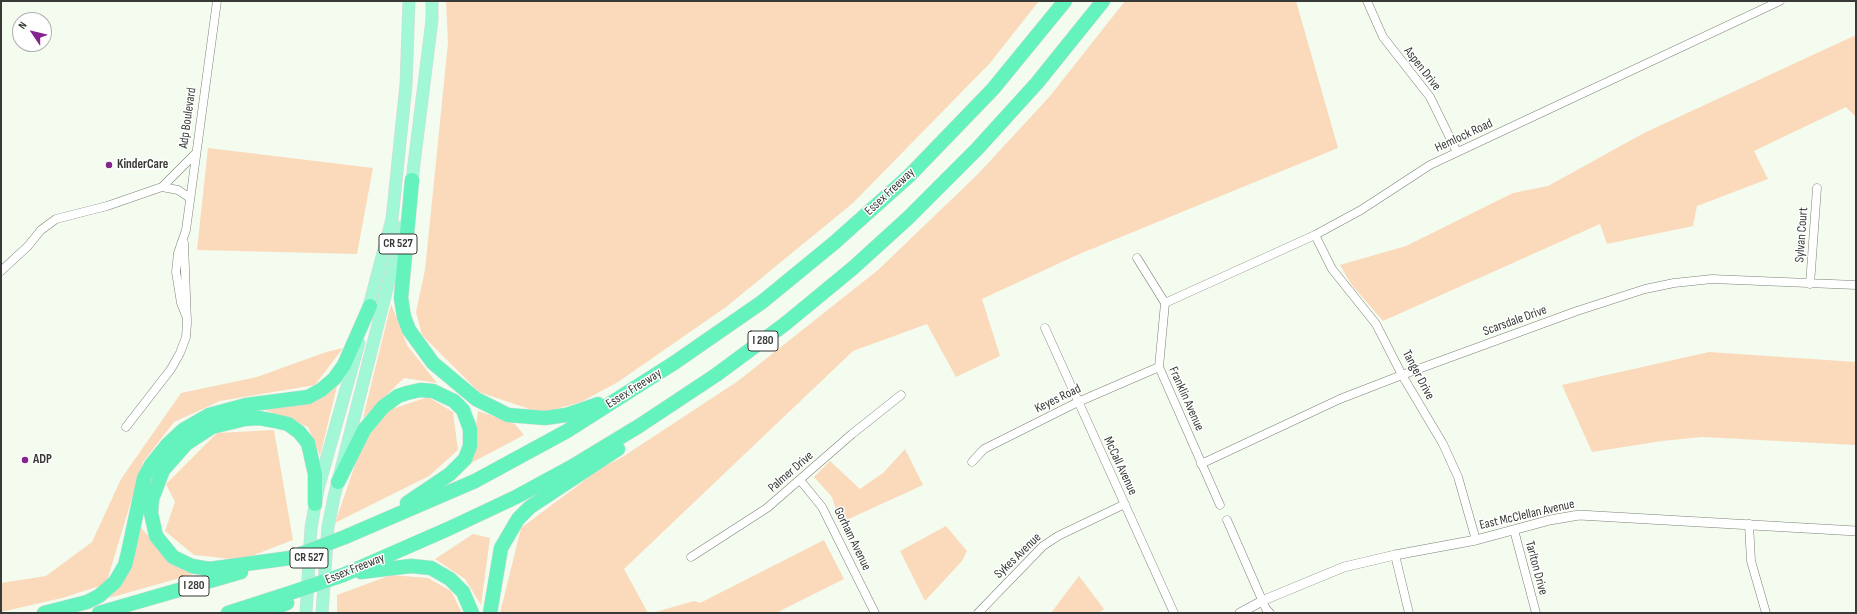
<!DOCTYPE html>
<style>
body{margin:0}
#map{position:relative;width:1857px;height:614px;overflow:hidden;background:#f4fbef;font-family:"Sofia Sans Condensed",sans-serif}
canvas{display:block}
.frame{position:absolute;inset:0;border:2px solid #373a36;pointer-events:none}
.north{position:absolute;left:12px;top:12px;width:40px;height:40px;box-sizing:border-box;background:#fff;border:1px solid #afb0af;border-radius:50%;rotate:305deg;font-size:11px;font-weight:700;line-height:16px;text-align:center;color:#373a36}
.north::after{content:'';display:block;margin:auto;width:14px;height:18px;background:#85248e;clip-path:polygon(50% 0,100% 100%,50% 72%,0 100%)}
</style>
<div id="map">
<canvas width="1857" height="614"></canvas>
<div class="frame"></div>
<div class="north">N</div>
</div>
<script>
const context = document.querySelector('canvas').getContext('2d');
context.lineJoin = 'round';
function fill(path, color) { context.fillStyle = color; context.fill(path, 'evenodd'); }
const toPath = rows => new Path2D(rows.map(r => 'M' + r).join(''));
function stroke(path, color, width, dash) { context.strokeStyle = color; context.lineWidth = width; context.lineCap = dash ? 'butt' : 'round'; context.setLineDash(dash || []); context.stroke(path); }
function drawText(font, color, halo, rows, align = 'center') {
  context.font = font + ' "Sofia Sans Condensed",sans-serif'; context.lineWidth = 3; context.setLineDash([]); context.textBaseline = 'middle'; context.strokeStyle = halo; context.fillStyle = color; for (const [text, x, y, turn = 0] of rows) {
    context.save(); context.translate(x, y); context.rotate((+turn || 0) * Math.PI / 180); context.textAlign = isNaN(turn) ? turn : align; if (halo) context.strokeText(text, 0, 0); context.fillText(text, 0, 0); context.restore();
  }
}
fill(toPath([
 [446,1,1039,1,990,63,853,203,726,307,618,382,581,402,541,413,479,392,422,335,416,312,425,270,448,43],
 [1125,1,1296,1,1338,148,1077,255,982,299,1000,356,956,377,927,324,853,351,624,569,648,613,500,613,521,528,600,469,624,456,738,381,878,270,978,174,1050,96],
 [1856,35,1856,117,1846,107,1754,151,1768,179,1697,206,1693,226,1607,244,1600,224,1383,321,1351,284,1340,265,1406,246,1513,193,1548,186,1644,133],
 [208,148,373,168,357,254,197,250],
 [391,304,407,345,437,383,404,378,363,418],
 [343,348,315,385,220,401,174,422,143,462,106,584,62,598,1,612,1,583,46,576,92,542,121,479,181,393,257,377,326,352],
 [1709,352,1856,362,1856,445,1702,437,1662,441,1592,452,1562,385],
 [337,386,320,456,308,427,265,410,307,403],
 [428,397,453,412,458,450,429,476,335,523,362,445,389,410],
 [478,411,515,424,524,435,471,463],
 [274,430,293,540,241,560,194,555,165,531,175,502,166,484,217,433],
 [905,449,923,485,840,523,832,497,814,477,830,461,860,489,883,473],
 [139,525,170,562,194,574,109,598,129,572],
 [946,526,967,551,962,561,925,601,900,551],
 [473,534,490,538,481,605,465,579,435,559],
 [824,540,844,579,776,613,652,613,694,601,700,603],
 [391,575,428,578,451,591,462,613,337,613,337,595],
 [1079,576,1104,609,1099,613,1051,613]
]), '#fbdabc');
const minor = toPath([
 [1367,1,1383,37,1430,97,1457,152],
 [162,187,178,190,190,198],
 [1315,235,1332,269,1376,324,1402,375,1443,444,1458,477,1476,540],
 [1137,258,1165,303,1159,367,1220,505],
 [1,271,28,246,41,230,56,219,107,206,162,187,195,154],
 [1810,284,1817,188],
 [1165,303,1315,235,1361,210,1430,165,1780,1],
 [187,318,181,303,176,272,178,253,186,230,217,1],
 [1045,328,1174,613],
 [126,427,171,369,180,353,186,337,187,323,184,243],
 [972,462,984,449,1078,402,1159,367],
 [1201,464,1340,399,1402,375,1577,311,1645,289,1674,283,1712,279,1856,285],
 [800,480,822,507,875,613],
 [1227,520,1266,609,1270,613],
 [1749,524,1751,561,1766,613],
 [1514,530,1536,613],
 [1395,555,1409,613],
 [691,557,767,508,852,434,901,395],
 [978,613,1043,546,1058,536,1125,504]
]);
const tertiary = toPath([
 [1240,613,1264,600,1344,567,1395,555,1476,540,1550,520,1579,515,1856,531]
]);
const primary = toPath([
 [411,188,432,20,432,1],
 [367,314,392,219,406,85,409,1],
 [306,613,311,528,318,489,359,343],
 [322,613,328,527,334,497,403,226]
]);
const motorway = toPath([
 [412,180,401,298,404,317,409,330,433,363,476,399,508,415,545,418,566,415,598,404],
 [338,482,364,430,383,407,398,396,407,393,420,390,433,391,454,401,463,410,470,429,470,446,465,459,450,474,407,503],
 [345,537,475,481,567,431,674,363,762,302,834,243,909,176,993,89,1065,1],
 [290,558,209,569,192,566,173,557,156,536,151,513,152,499,163,470,186,444,212,427,245,419,259,418,275,421,288,424,299,432,308,443,315,474,315,504],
 [361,572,411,566,431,568,450,579,463,592,472,613],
 [343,575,448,529,516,497,573,466,639,426,716,375,785,324,853,268,908,218,977,149,1037,83,1103,1],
 [44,613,87,602,99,596,115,582,125,565,128,553,144,478,151,465,168,444,183,430,209,415,246,405,308,397,321,390,334,379,344,365,370,306],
 [99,613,241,572],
 [228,613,287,594],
 [263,613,287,603],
 [490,613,501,548,518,519,530,507,618,449]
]);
stroke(minor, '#7c8278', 9);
stroke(tertiary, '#7c8278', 10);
stroke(primary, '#d7d8d7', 13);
stroke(motorway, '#d7d8d7', 15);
stroke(minor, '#fff', 8);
stroke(tertiary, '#fff', 9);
stroke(primary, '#a2f7d7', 12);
stroke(motorway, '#64f2bd', 14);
const motorwayBridge = toPath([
 [290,558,345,537],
 [287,594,343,575]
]);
stroke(motorwayBridge, '#d7d8d7', 15, []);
stroke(motorwayBridge, '#64f2bd', 14);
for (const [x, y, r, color] of [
 [109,165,4,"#85248e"],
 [25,460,4,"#85248e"]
]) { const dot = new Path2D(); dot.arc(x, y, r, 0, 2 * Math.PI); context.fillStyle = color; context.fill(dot); stroke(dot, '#fff', 1.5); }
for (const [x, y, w] of [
 [398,244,38],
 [763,341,30],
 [309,558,38],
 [194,586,30]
]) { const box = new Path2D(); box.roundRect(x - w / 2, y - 10, w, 20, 3); context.fillStyle = '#fff'; context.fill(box); stroke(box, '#373a36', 1); }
drawText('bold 12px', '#373a36', null, [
 ["CR 527",398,244],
 ["I 280",763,341],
 ["CR 527",309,558],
 ["I 280",194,586]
]);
drawText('13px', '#373a36', '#fff', [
 ["Aspen Drive",1422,69,52],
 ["Adp Boulevard",188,118,-82],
 ["Hemlock Road",1464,136,-25],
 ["Essex Freeway",890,192,-43],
 ["Sylvan Court",1802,235,-86],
 ["Scarsdale Drive",1515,321,-20],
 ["Tanger Drive",1418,375,62],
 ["Essex Freeway",634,389,-32],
 ["Keyes Road",1058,399,-26],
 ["Franklin Avenue",1186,399,66],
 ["McCall Avenue",1120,466,65],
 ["Palmer Drive",791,472,-41],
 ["East McClellan Avenue",1527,515,-13],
 ["Gorham Avenue",852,539,64],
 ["Sykes Avenue",1018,556,-44],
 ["Tarlton Drive",1536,568,75],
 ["Essex Freeway",355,569,-22]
]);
drawText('bold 13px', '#373a36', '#fff', [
 ["KinderCare",117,165],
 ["ADP",33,460]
], 'left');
</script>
